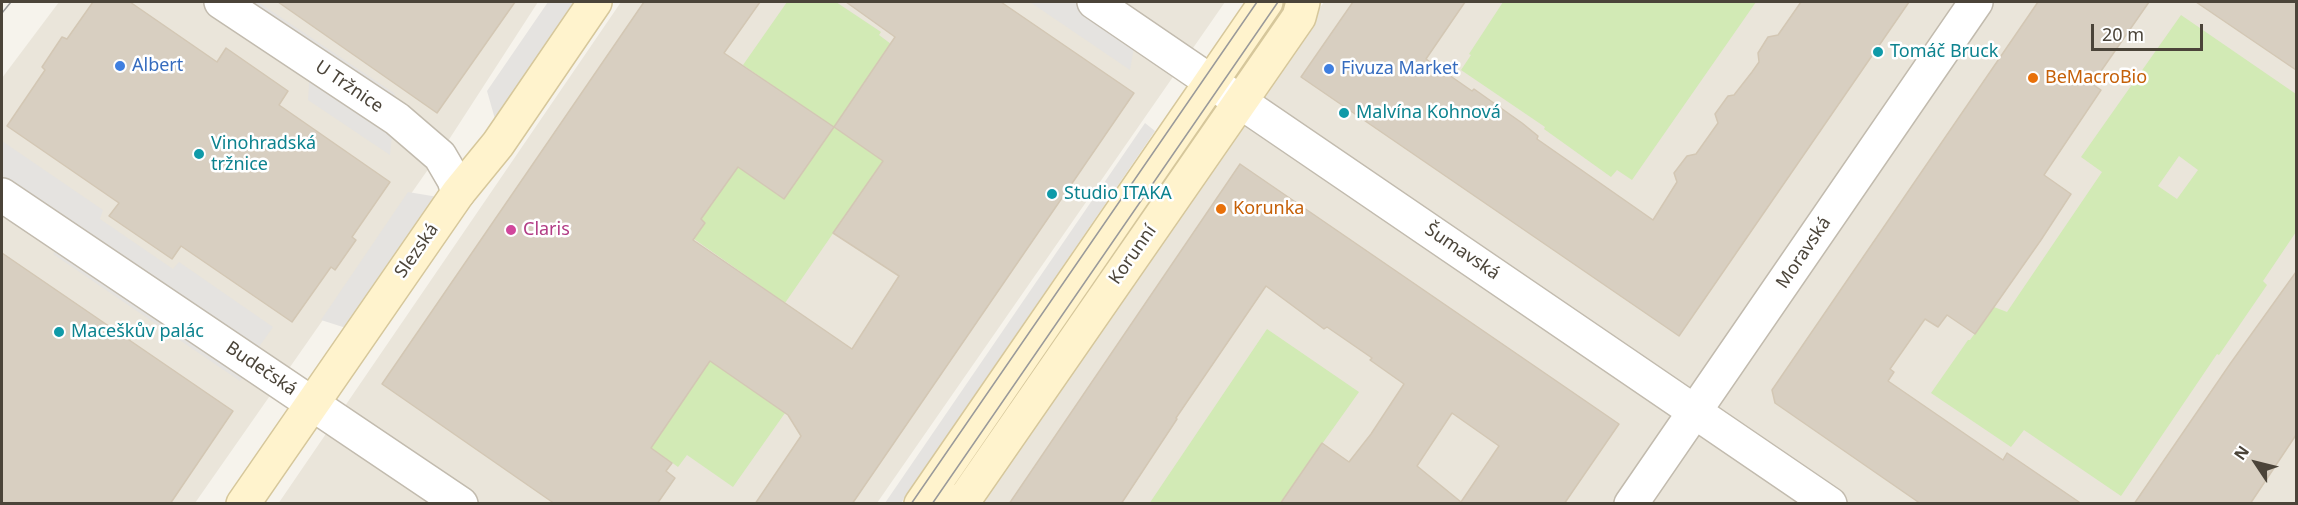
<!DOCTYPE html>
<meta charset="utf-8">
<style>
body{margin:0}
#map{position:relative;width:2298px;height:505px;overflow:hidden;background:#f6f3ec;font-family:"Noto Sans",sans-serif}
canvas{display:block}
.frame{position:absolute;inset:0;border:3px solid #4b4439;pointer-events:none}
.north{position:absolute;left:2226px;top:433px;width:60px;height:60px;-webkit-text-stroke:4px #fff;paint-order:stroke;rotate:305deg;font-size:16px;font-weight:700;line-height:24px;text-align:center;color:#4b4439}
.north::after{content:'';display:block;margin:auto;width:21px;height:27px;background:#4b4439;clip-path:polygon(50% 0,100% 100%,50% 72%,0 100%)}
.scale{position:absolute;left:2091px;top:24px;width:112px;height:27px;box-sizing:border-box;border:3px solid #4b4439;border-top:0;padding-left:8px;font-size:18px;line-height:21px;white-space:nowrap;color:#4b4439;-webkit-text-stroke:4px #fff;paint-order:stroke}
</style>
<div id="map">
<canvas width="2298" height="505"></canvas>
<div class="frame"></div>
<div class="north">N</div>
<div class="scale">20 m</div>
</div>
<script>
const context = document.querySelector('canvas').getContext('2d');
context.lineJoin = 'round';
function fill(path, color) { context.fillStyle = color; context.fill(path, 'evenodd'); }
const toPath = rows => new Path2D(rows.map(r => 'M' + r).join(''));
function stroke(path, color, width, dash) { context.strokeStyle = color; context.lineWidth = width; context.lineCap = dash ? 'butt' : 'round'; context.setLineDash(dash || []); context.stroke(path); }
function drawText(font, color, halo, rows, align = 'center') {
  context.font = font + ' "Noto Sans",sans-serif'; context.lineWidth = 5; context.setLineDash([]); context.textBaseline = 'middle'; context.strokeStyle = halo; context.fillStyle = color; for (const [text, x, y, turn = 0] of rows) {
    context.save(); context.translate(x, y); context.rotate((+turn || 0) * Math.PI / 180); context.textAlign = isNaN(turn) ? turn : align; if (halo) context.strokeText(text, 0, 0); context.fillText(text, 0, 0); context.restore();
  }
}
fill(toPath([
 [59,2,538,2,450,138,195,503,2,503,2,78],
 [621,2,1225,2,877,503,278,504],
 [1324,2,2296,2,2296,503,981,504]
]), '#eae5da');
fill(toPath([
 [787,2,836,2,881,32,879,35,891,44,834,127,883,161,785,303,694,239,705,223,701,219,738,167,784,199,833,127,743,65],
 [1503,2,1756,2,1632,180,1617,170,1611,177,1544,129,1545,127,1461,70,1471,55,1469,54],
 [2181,15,2296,94,2296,232,2263,281,2267,285,2219,355,2217,354,2121,496,2024,430,2011,447,1931,393,1968,340,1970,340,1994,307,2007,312,2102,172,2081,157],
 [2179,156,2198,170,2177,199,2158,186],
 [1267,329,1359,392,1280,503,1149,504],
 [684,343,785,413,733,487,687,455,678,467,663,456,656,465,633,418]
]), '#d2eab5');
fill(toPath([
 [238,2,258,2,394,93,402,112],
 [548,2,582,2,497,126,487,91],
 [1030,2,1075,2,1135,42,1130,70],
 [310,71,393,128,390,155,308,100],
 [1145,123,1155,131,901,503,885,503],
 [2,141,103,210,100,219,173,269,179,262,273,327,256,351,2,175],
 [408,192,438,197,346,328,321,320],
 [61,243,248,370,240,381,53,254]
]), '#e5e3e0');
const building = toPath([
 [93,2,130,2,217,62,226,48,288,91,279,105,390,182,352,237,356,240,335,270,331,267,292,322,181,246,172,259,109,216,119,203,7,126,45,70,42,67,62,37,67,39,93,2],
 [278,2,515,2,437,113,278,2],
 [644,2,760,2,724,53,834,127,895,37,846,2,1001,2,1134,93,852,504,755,504,801,436,788,415,710,361,651,448,672,463,666,471,675,478,657,504,555,504,382,384,644,2],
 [834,127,883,161,833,233,899,276,852,349,693,240,705,223,701,219,738,167,784,199,834,127],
 [1353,2,1465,2,1426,59,1472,91,1474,89,1522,123,1538,136,1537,139,1653,220,1677,182,1674,173,1687,156,1696,154,1718,123,1715,114,1728,96,1734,95,1752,72,1759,62,1758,53,1768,37,1778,35,1801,2,1909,2,1679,336,1301,77,1353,2],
 [2038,2,2149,2,2092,84,2101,90,2044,175,2071,194,2041,240,1975,334,1947,315,1938,327,1925,319,1890,369,1894,372,1888,381,2003,460,2007,453,2082,504,1921,504,1775,403,1772,390,2038,2],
 [2196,2,2296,2,2296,70,2196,2],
 [1240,164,1619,424,1564,504,1280,504,1322,443,1349,462,1371,434,1404,384,1370,360,1372,358,1327,327,1324,329,1266,286,1176,418,1177,419,1121,504,1009,504,1240,164],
 [1452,413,1499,446,1461,502,1417,466,1452,413],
 [2,253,233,411,170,504,2,504,2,253],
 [2296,272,2296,435,2250,504,2134,504,2230,364,2296,272]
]);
fill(building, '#d8cfc1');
stroke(building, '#d3c7b4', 1.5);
const street = toPath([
 [221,2,397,119,440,156,454,180,458,193],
 [1094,2,1830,504],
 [2,195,461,504],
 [1631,504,1976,2]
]);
const secondary = toPath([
 [243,504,458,193,498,144,595,2],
 [921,504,1266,2],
 [956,504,967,496,1299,17,1303,2]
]);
stroke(street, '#c2bbae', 36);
stroke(secondary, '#d6c79b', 36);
stroke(street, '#fff', 33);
stroke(secondary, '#fff3cd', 33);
stroke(toPath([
 [2,13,11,2],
 [911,504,1257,2],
 [932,504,1278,2]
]), '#9a9a9a', 1.5);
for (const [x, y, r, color] of [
 [1878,52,6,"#0f9aa8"],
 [120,66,6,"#3f7fe0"],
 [1329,69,6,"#3f7fe0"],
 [2033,78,6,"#e8710a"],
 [1344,113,6,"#0f9aa8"],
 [199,154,6,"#0f9aa8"],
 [1052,194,6,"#0f9aa8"],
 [1221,209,6,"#e8710a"],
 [511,230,6,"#d1479c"],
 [59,332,6,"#0f9aa8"]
]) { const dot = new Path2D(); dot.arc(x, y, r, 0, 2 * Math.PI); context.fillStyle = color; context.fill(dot); stroke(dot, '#fff', 2); }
drawText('18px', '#0d838f', '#fff', [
 ["Tomáč Bruck",1890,52],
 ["Malvína Kohnová",1356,113],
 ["Vinohradská",211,144],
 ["tržnice",211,165],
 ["Studio ITAKA",1064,194],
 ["Maceškův palác",71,332]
], 'left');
drawText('18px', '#366cbe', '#fff', [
 ["Albert",132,66],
 ["Fivuza Market",1341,69]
], 'left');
drawText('18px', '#c56008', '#fff', [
 ["BeMacroBio",2045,78],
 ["Korunka",1233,209]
], 'left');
drawText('18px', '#4b4439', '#fff', [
 ["U Tržnice",349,87,34],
 ["Slezská",417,251,-55],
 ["Šumavská",1462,252,34],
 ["Moravská",1804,253,-56],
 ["Korunní",1133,255,-55],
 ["Budečská",261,369,34]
]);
drawText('18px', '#b23c85', '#fff', [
 ["Claris",523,230]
], 'left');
</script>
